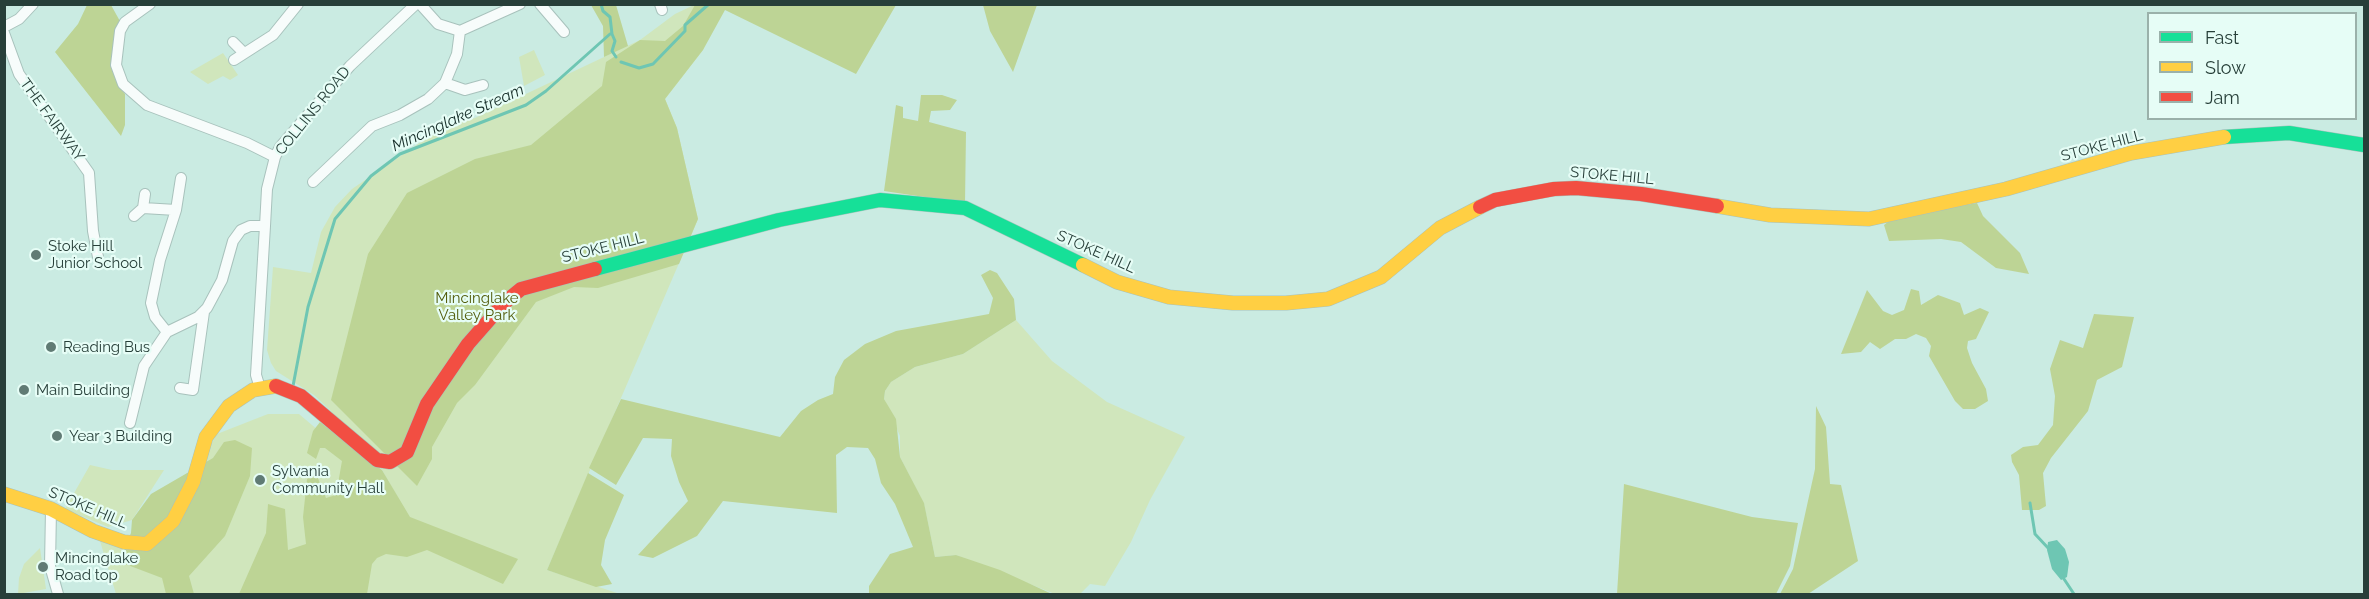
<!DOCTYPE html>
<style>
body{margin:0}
#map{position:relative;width:2369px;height:599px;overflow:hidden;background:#caebe2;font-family:Raleway,sans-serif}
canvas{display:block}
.frame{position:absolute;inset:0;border:6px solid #273f39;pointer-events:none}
.legend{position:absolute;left:2147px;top:12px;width:210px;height:108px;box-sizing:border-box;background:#e6fdf6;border:2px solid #9ab1aa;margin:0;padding:8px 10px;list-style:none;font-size:18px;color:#273f39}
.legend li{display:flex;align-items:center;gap:12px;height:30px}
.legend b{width:30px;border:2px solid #9ab1aa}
</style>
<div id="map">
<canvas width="2369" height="599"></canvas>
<div class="frame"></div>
<ul class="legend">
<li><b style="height:8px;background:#16e098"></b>Fast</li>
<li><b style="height:8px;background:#ffcf43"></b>Slow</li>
<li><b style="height:8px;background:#f24e42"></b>Jam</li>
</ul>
</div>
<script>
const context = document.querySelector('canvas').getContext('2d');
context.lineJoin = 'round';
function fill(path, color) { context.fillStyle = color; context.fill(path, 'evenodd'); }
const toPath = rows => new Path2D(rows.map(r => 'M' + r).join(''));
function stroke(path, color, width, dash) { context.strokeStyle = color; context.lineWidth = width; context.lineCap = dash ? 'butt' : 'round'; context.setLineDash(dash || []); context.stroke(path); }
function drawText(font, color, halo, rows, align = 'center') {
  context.font = font + ' Raleway,sans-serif'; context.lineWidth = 4.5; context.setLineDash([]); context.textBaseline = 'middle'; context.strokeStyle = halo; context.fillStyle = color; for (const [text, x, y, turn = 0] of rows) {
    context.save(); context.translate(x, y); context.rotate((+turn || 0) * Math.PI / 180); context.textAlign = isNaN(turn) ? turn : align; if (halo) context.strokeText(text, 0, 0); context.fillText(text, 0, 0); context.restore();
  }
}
fill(toPath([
 [694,5,720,5,703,50,665,99,677,128,698,219,547,570,620,594,116,594,100,541,149,551,217,434,268,414,299,414,398,498,382,470,330,410,314,395,276,371,271,363,267,350,273,267,311,273,321,232,335,207,352,189,443,127,475,118,640,40,675,14],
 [534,50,545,75,524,86,519,57],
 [223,53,238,75,230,80,223,76,208,84,190,72],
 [1016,320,1052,361,1107,402,1185,437,1150,500,1131,542,1105,586,1090,584,1080,594,1055,594,956,555,935,557,924,504,900,457,900,436,884,399,885,391,891,382,915,367,963,354],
 [90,465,112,470,164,470,132,520,108,527,65,509],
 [40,548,46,589,18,594,19,578,24,564]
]), '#d0e6bc');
fill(toPath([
 [87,5,111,5,121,23,117,83,125,94,125,125,121,136,55,52,78,24],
 [591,5,616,5,628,46,604,57,603,26],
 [695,5,896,5,856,74,725,10,703,50,665,99,677,128,698,219,679,264,598,288,574,287,536,302,475,385,457,403,432,447,432,459,417,486,331,400,368,254,407,193,475,159,531,145,602,86,606,62,640,40,665,41,683,26],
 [983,5,1037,5,1013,72,990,31],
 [921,95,942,95,957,100,950,110,931,111,929,122,966,132,965,203,884,191,896,105,903,107,903,118,918,121],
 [1977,203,1983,216,2020,253,2029,274,1996,268,1961,242,1941,239,1889,241,1884,225,1893,218],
 [990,270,997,273,1014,299,1016,320,963,354,915,367,891,382,885,391,884,399,896,419,900,457,924,503,935,557,956,555,1000,570,1052,594,869,594,869,586,890,554,913,547,895,504,881,483,875,459,868,448,847,447,836,455,837,513,723,501,697,536,653,558,638,555,688,501,679,482,671,456,672,439,643,438,616,485,589,468,621,399,780,437,801,411,818,400,833,394,835,377,844,360,865,344,896,331,989,314,993,298,981,275],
 [1911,289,1919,291,1921,305,1938,295,1960,303,1964,315,1980,308,1989,312,1976,339,1968,341,1967,348,1972,363,1986,389,1988,401,1975,409,1963,409,1955,401,1929,356,1931,346,1926,338,1916,334,1906,339,1895,339,1880,349,1870,342,1861,352,1841,354,1867,290,1883,311,1892,315,1904,310],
 [2094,314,2134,317,2122,367,2097,380,2088,411,2051,458,2043,473,2046,506,2039,510,2022,510,2019,475,2012,462,2011,455,2023,447,2038,445,2053,425,2055,396,2050,369,2060,340,2083,348],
 [1816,406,1826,427,1830,484,1841,485,1858,561,1808,594,1780,594,1793,569,1815,469],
 [320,422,382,470,410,517,518,559,503,584,427,550,407,557,386,554,377,558,372,564,367,594,239,594,266,533,268,504,285,509,288,550,306,544,303,517,308,470,317,476,326,498,336,495,342,461,325,448,320,448,316,459,307,453,313,431],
 [235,440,252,448,250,476,225,536,189,576,194,594,166,594,162,578,125,564,123,551,131,533,132,520,151,494,213,458,224,442],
 [588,473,624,495,605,540,601,565,612,584,596,587,547,570],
 [1624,484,1752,517,1798,523,1790,566,1776,594,1617,594]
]), '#bdd495');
fill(toPath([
 [2057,540,2065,549,2069,562,2067,577,2061,580,2052,569,2047,550,2048,542]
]), '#6ec6b3');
stroke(toPath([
 [601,4,603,11,610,17,612,34],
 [621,62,639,68,653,64,685,31,685,25,709,4],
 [293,386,308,307,335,219,371,176,400,154,526,105,546,91,610,34,612,34,615,41,612,51,616,57],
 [2030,503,2035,534,2049,549],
 [2062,576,2074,594]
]), '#6ec6b3', 3);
const street = toPath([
 [150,4,125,22,120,31,116,65,123,84,147,105,247,143,275,157],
 [420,4,438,24,460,31,520,4],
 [540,4,564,32],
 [660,4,662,10],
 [4,27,19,19,33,4],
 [4,33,19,74,89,173,93,231,98,257],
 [233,42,243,52],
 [234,60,273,35,298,4],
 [445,83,465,90,483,85],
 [313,182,372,126,400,115,428,99,445,83,457,54,460,31],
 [143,208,145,194],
 [176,210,181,178],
 [134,216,143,208,176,210,160,260,151,303,155,317,167,332],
 [180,388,193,390,204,312],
 [260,388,256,375,265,226,267,189,275,157,280,147,350,66,416,4],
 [130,423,144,366,167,332,198,317,207,308,222,280,233,241,241,230,250,226,265,226],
 [51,509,50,566,58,594]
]);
const fast = toPath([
 [2224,137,2289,133,2364,145],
 [595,269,779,220,880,200,965,208,1083,265]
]);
const slow = toPath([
 [1717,206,1770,215,1869,219,2006,189,2131,153,2224,137],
 [1083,265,1117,282,1169,297,1233,303,1286,303,1328,299,1381,277,1440,228,1480,207],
 [4,494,51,509,93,531,124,542,147,544,173,521,193,482,206,437,229,406,253,390,276,386]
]);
const jam = toPath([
 [1480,207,1495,200,1554,189,1576,188,1641,194,1717,206],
 [276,386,301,396,377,460,390,462,407,452,427,404,468,344,504,303,521,289,595,269]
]);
stroke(street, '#a8c2bc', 12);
stroke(fast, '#a8c2bc', 15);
stroke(slow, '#a8c2bc', 15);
stroke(jam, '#a8c2bc', 15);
stroke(street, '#f7fcfb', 10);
stroke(fast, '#16e098', 14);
stroke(slow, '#ffcf43', 14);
stroke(jam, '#f24e42', 14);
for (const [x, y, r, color] of [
 [36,255,6,"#607b74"],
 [51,347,6,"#607b74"],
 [24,390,6,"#607b74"],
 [57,436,6,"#607b74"],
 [260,480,6,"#607b74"],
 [43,567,6,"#607b74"]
]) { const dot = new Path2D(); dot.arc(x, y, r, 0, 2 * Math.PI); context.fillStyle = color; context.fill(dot); stroke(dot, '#e6fdf6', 2); }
drawText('15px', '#273f39', '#e6fdf6', [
 ["COLLINS ROAD",313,111,-51],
 ["THE FAIRWAY",52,120,54],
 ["STOKE HILL",2102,146,-15],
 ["STOKE HILL",1612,176,5],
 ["STOKE HILL",603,248,-14],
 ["STOKE HILL",1096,252,24],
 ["STOKE HILL",88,508,23]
]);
drawText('15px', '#273f39', '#e6fdf6', [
 ["Stoke Hill",48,246],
 ["Junior School",48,263],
 ["Reading Bus",63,347],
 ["Main Building",36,390],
 ["Year 3 Building",69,436],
 ["Sylvania",272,471],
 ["Community Hall",272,488],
 ["Mincinglake",55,558],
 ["Road top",55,575]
], 'left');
drawText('15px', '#535d0c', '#e6fdf6', [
 ["Mincinglake",477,298],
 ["Valley Park",477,315]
]);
drawText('italic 16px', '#162e29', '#e6fdf6', [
 ["Mincinglake Stream",458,118,-24]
]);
</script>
